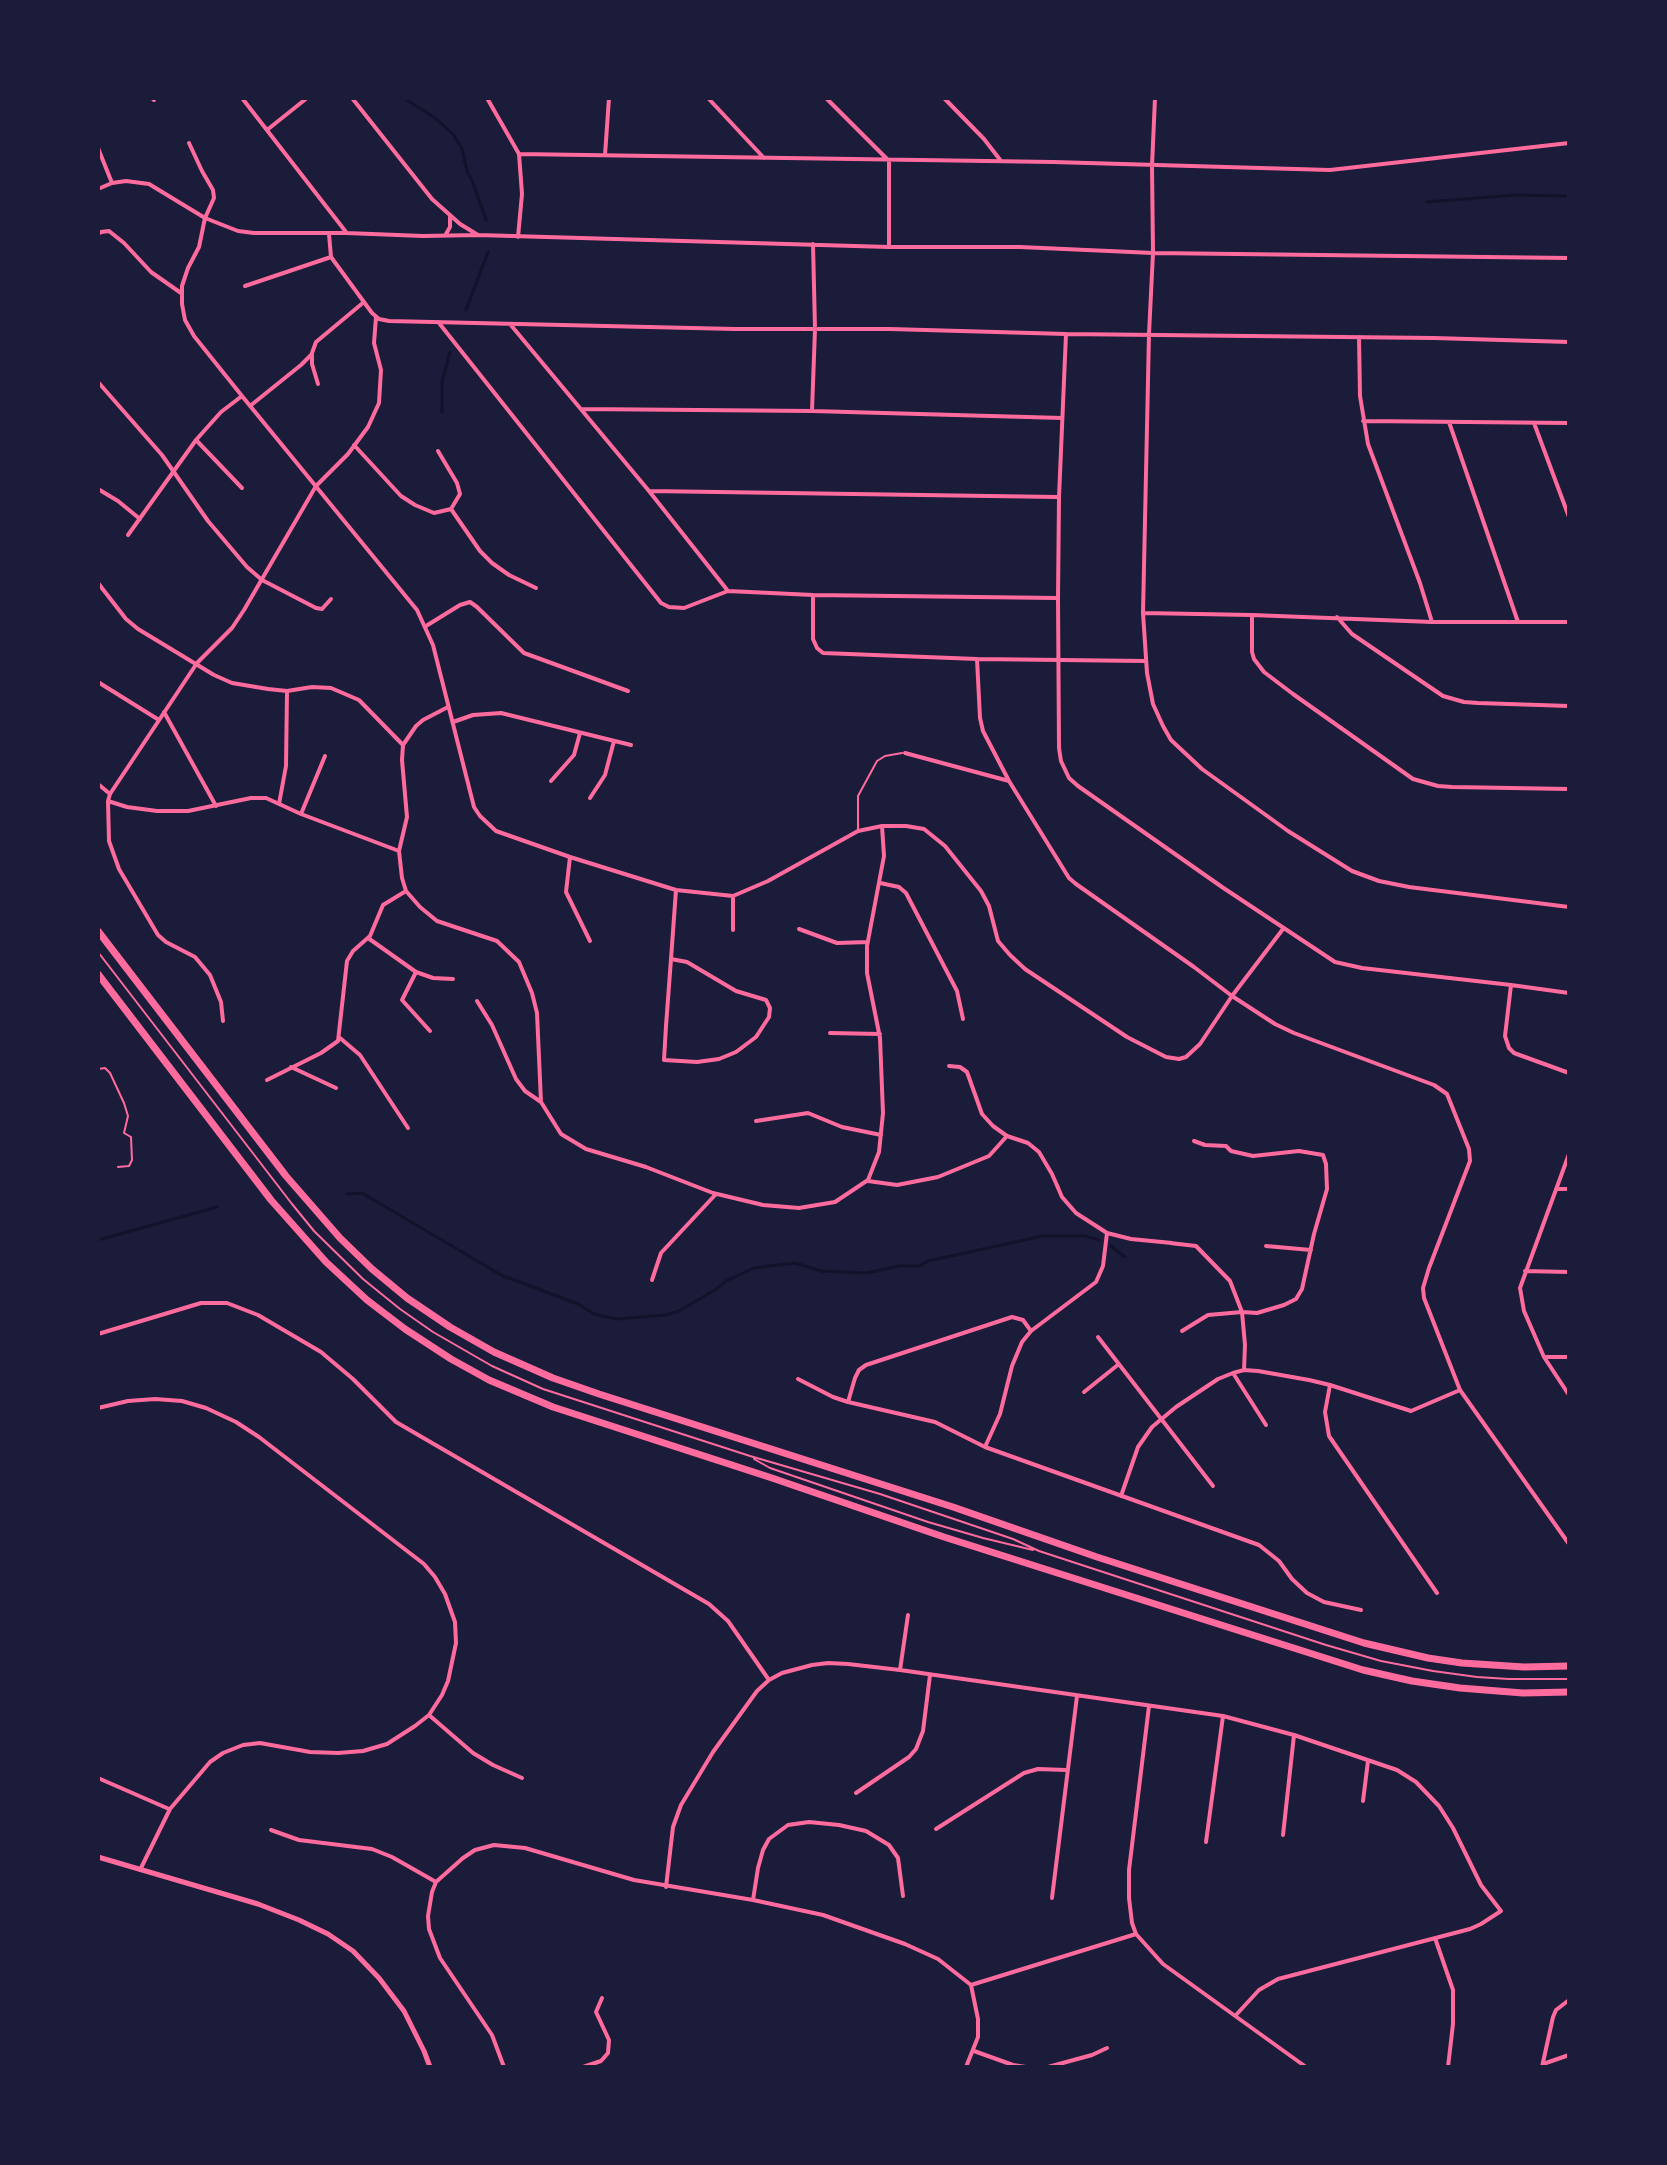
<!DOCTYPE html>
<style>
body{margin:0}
#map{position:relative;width:1667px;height:2165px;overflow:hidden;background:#1b1b3a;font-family:"Public Sans",sans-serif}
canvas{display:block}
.frame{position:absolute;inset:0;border:100px solid #1b1b3a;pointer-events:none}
</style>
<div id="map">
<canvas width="1667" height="2165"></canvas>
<div class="frame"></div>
</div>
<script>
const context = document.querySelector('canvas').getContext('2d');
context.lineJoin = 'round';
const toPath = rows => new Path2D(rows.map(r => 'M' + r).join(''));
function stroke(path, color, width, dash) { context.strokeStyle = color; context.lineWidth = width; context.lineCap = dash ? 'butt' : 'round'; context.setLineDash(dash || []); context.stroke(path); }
stroke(toPath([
 [404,98,435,118,453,134,462,149,467,171,472,180,486,220],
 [1427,202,1515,195,1569,196],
 [466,310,488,252],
 [442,412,442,382,450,352],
 [347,1194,362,1193,501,1275,578,1304,594,1314,616,1319,666,1315,679,1311,715,1290,726,1281,754,1268,795,1263,821,1271,867,1273,899,1266,919,1266,928,1261,1043,1236,1085,1236,1099,1240],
 [98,1240,217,1207],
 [1111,1246,1125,1257]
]), '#12122b', 3);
stroke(toPath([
 [858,830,858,796,877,761,885,756,902,753],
 [98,952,292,1204,314,1231,363,1279,400,1309,433,1332,492,1366,543,1389,750,1456,880,1494,1013,1539,1039,1551],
 [98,1069,105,1068,110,1073,124,1103,128,1116,124,1133,131,1137,132,1160,129,1166,118,1167],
 [754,1459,770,1468,928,1522,983,1538,1033,1550],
 [1039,1551,1326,1645,1381,1661,1433,1671,1477,1677,1509,1679,1569,1679]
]), '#ff6b9d', 2);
stroke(toPath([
 [152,98,154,100],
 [242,98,346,232],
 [352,98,432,199,460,224,478,235,889,247,1020,247,1153,253,1569,258],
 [487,98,519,154,522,194,518,237],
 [708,98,764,158],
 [826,98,889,161,889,247],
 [944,98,984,139,1001,161],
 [1155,98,1152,166,1153,253,1149,334,1143,613,1147,673,1153,704,1163,726,1171,740,1202,769,1288,831,1352,871,1379,881,1409,887,1569,907],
 [267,130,307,98],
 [189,143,202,171,213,190,214,198,205,218,199,247,188,268,182,286,182,304,185,320,194,336,242,396,417,610,433,645,474,807,480,816,496,831,570,857,676,890,733,896,733,930],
 [98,148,112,183],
 [519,154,1053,162,1330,170,1569,143],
 [605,155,609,98],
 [98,189,112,183,126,181,149,184,205,218,238,231,254,233,346,233,423,236,478,235],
 [98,234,101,232,109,231,124,243,151,272,181,293],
 [329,234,331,257,372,313,379,319,389,321,735,329,890,329,1066,334,1434,338,1569,342],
 [446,234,450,227,450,217],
 [245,286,331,257],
 [439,323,661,603,669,607,684,608,728,591,813,595,1057,598],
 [510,324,649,491,728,591],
 [1066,334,1059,497,1058,598,1059,748,1061,761,1069,778,1078,786,1222,887,1335,962,1362,968,1511,985,1569,993],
 [1359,337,1360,396,1368,444,1420,583,1432,622],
 [98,382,162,455,208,521,247,567,262,580,316,608,322,609,331,599],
 [318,384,312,364,312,353,316,342,364,302],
 [250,406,301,365,311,355],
 [581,409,812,411,1062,418],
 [812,411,815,329,813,244],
 [1363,421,1569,423],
 [1449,422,1518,622],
 [1534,423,1569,517],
 [196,440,242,488],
 [354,445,401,496,415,505,434,513,451,509,460,494,457,483,438,451],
 [98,489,118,501,140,519],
 [649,491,1058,497],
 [451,509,480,551,492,563,509,575,536,588],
 [128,535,196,440,221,412,242,396],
 [98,583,126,619,138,629,214,675,232,683,268,689,287,691,312,687,331,688,359,700,403,745],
 [813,595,813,639,817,648,823,653,977,659,1145,661],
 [1143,613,1252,615,1432,622,1569,622],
 [1252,615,1252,652,1254,659,1264,672,1293,694,1413,779,1438,786,1452,787,1569,789],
 [1337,617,1352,634,1443,696,1464,702,1478,703,1569,706],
 [426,626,460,605,470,602,477,607,524,653,628,691],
 [977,659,980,718,983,731,1009,781,1069,878,1076,884,1194,967,1232,996,1275,1024,1294,1033,1434,1085,1447,1094,1469,1149,1470,1161,1429,1268,1423,1288,1424,1298,1460,1390,1569,1544],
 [98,682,159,720],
 [448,707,423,720,416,726,403,745,402,760,407,817,399,851,402,878,406,891,420,907,437,921,497,941,519,962,532,993,537,1013,541,1102,561,1134,586,1149,646,1167,713,1193,763,1205,799,1208,835,1202,868,1180,879,1152,883,1113,880,1038,867,973,867,946,884,856,882,826],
 [164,712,216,806],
 [453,722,473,715,501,713,631,745],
 [905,753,1009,781],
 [551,781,574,755,580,733],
 [98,784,110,794],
 [590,798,605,775,614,741],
 [108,801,127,807,157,811,188,811,251,798,266,798,301,814,399,851],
 [279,804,286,766,287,691],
 [301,814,325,756],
 [570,857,566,892,590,941],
 [880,883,899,887,906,893,957,991,963,1019],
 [733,896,768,881,858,831,882,826,906,826,924,829,945,846,981,891,989,906,998,941,1010,955,1025,969,1127,1037,1166,1057,1179,1059,1186,1057,1200,1044,1232,996,1283,929],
 [799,929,837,943,868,942],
 [368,938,416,972,433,978,453,979],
 [671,959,687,962,736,991,766,1000,770,1008,769,1017,756,1037,736,1052,719,1059,697,1062,664,1060,666,1026,671,959,676,890],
 [416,972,402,1000,430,1031],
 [1511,985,1505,1036,1509,1048,1514,1053,1569,1073],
 [477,1001,492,1025,516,1079,525,1091,541,1102],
 [223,1021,221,1002,210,975,195,957,166,942,158,935,119,869,109,841,108,801,110,794,197,663,232,628,244,610,316,486,348,454,368,427,379,403,381,370,374,343,376,317],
 [830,1033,880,1034],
 [340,1038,360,1055,408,1128],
 [949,1066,960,1067,967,1072,982,1114,993,1126,1007,1136,1028,1143,1039,1152,1052,1174,1062,1197,1076,1213,1107,1233,1131,1239,1172,1243],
 [291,1067,336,1088],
 [267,1080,321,1053,338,1041,347,961,353,951,370,936,383,905,406,891],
 [756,1121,808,1113,842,1127,881,1135],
 [1569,1154,1520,1288,1524,1311,1544,1357,1569,1395],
 [868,1181,897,1185,938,1177,989,1156,1007,1136],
 [1556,1189,1569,1189],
 [1170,1243,1196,1246,1230,1281,1242,1312,1245,1345,1244,1370],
 [1266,1246,1311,1250],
 [1525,1271,1569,1272],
 [652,1280,661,1253,716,1194],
 [1182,1331,1208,1315,1242,1312,1257,1313,1284,1305,1296,1299,1302,1289,1314,1234,1327,1189,1326,1164,1323,1155,1299,1151,1253,1156,1231,1151,1226,1146,1205,1145,1194,1141],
 [98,1334,201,1303,227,1303,258,1315,321,1352,353,1379,396,1422,709,1604,728,1621,769,1680],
 [1098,1337,1213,1486],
 [1544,1357,1569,1357],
 [1233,1373,1266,1425],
 [798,1379,833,1397,848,1402,935,1422,985,1447,1259,1545,1279,1561,1292,1579,1307,1593,1324,1602,1361,1610],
 [1330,1385,1325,1412,1329,1436,1437,1593],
 [1084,1392,1119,1364],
 [848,1402,855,1378,859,1370,866,1365,1012,1317,1023,1320,1031,1331],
 [98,1408,128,1401,155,1399,182,1401,206,1408,236,1422,259,1437,424,1564,435,1577,445,1594,455,1622,456,1643,448,1681,442,1695,429,1715,415,1726,387,1744,363,1751,338,1753,310,1752,260,1743,243,1745,223,1753,210,1762,170,1809,140,1870],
 [985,1447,1000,1414,1012,1366,1022,1342,1031,1331,1096,1282,1103,1266,1107,1233],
 [1121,1496,1138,1447,1152,1427,1176,1407,1218,1379,1233,1373,1244,1370,1258,1371,1309,1380,1330,1385,1411,1411,1460,1390],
 [900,1670,908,1615],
 [1149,1706,1129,1870,1129,1898,1132,1923,1136,1934,1163,1964,1306,2067],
 [429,1715,473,1753,493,1765,522,1778],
 [98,1778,169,1809],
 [856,1793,909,1757,916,1749,923,1731,930,1675],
 [1363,1801,1368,1761],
 [936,1829,1024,1773,1038,1769,1066,1770],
 [271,1830,299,1840,372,1849,392,1857,436,1882],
 [1283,1835,1294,1735],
 [1206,1842,1223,1716],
 [666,1887,673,1827,681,1805,713,1752,757,1691,769,1680,782,1673,812,1665,828,1663,848,1664,900,1670,1223,1716,1294,1735,1397,1770,1416,1782,1439,1806,1453,1828,1481,1885,1501,1911,1481,1924,1470,1929,1278,1979,1259,1990,1236,2015],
 [1052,1898,1077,1696],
 [753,1900,758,1868,763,1850,769,1839,788,1825,809,1822,839,1825,866,1831,889,1845,898,1858,903,1896],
 [1435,1938,1453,1990,1453,2024,1448,2067],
 [971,1985,1136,1934],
 [974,2051,1013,2065,1026,2067],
 [1543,2064,1569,2055],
 [504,2067,492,2035,440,1958,429,1929,428,1916,432,1892,436,1882,463,1858,475,1850,494,1845,525,1848,634,1880,753,1900,823,1915,905,1944,938,1959,971,1985,978,2019,978,2037,966,2067],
 [583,2067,601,2061,608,2053,609,2040,596,2012,602,1998],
 [1048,2067,1092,2055,1107,2048],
 [1542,2067,1553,2017,1556,2010,1569,2000]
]), '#ff6b9d', 4);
stroke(toPath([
 [98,1857,258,1904,299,1920,328,1934,353,1951,379,1978,404,2011,424,2051,430,2067]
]), '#ff6b9d', 5);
stroke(toPath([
 [98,931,286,1176,340,1238,372,1269,407,1298,450,1327,494,1352,553,1378,599,1394,953,1507,1097,1557,1364,1643,1428,1658,1462,1663,1524,1667,1569,1666],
 [98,974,271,1200,326,1262,367,1300,405,1329,451,1359,489,1380,553,1407,772,1478,944,1537,1363,1670,1412,1681,1460,1688,1523,1693,1569,1692]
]), '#ff6b9d', 7);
</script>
